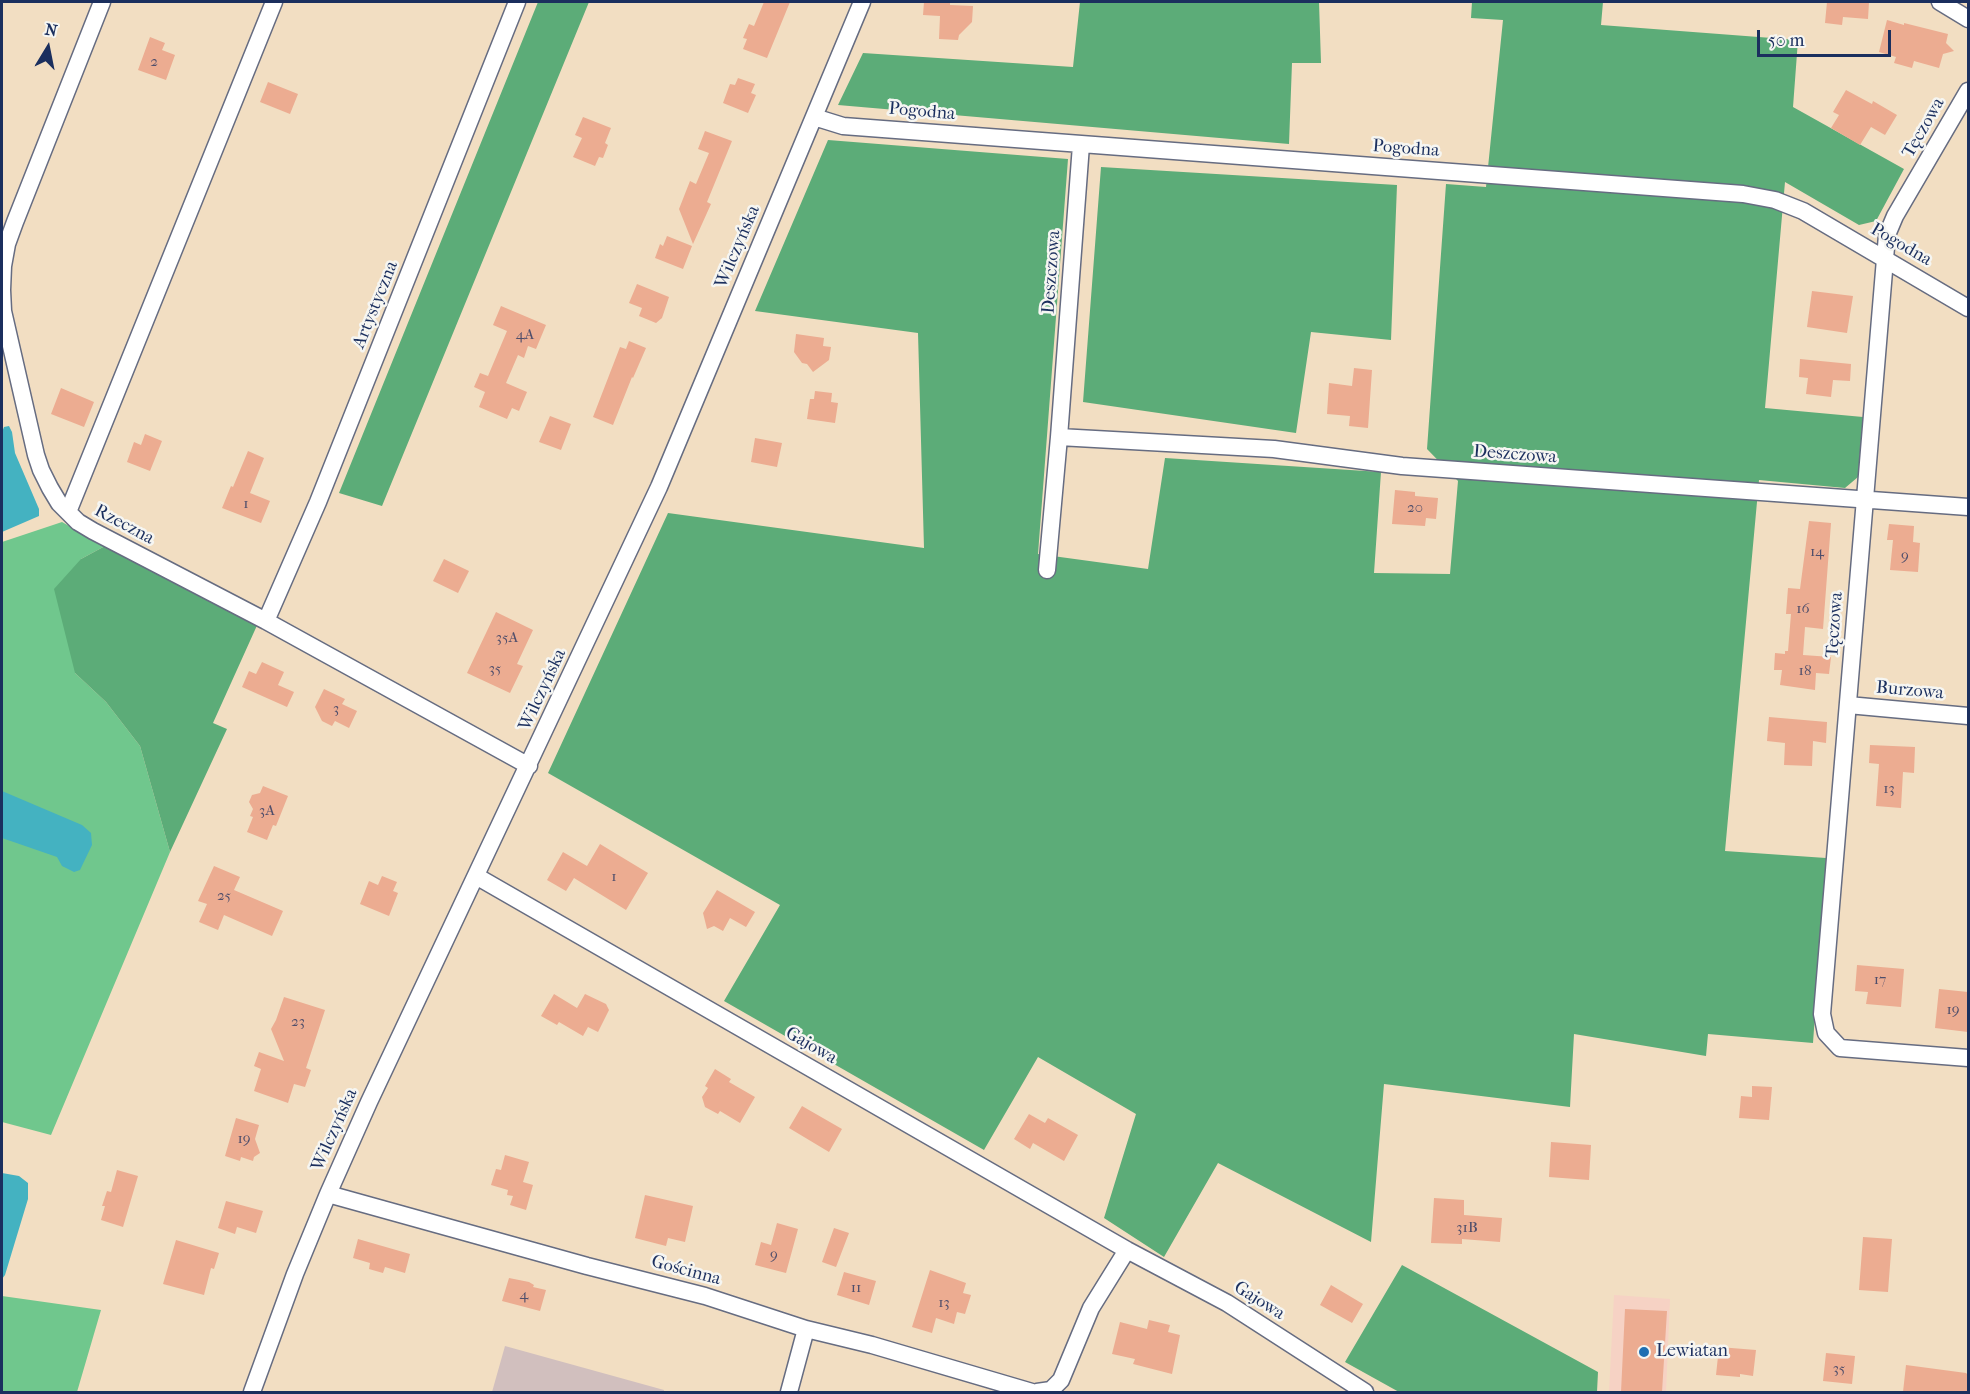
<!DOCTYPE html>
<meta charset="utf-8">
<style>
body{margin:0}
#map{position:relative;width:1970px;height:1394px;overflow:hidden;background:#f2dec2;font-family:"IM FELL French Canon",serif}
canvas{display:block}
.frame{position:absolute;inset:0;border:3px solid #1b2f5e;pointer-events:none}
.north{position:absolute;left:18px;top:18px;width:60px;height:60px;-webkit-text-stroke:4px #f6f6f2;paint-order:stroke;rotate:10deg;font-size:16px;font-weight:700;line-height:24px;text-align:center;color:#1b2f5e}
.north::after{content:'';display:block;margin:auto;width:21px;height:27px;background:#1b2f5e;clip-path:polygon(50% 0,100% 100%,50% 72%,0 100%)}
.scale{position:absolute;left:1757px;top:30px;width:134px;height:27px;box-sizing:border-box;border:3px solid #1b2f5e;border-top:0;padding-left:8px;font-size:18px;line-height:21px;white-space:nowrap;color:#1b2f5e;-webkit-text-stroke:4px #f6f6f2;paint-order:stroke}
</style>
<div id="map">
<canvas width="1970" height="1394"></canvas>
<div class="frame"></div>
<div class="north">N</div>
<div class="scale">50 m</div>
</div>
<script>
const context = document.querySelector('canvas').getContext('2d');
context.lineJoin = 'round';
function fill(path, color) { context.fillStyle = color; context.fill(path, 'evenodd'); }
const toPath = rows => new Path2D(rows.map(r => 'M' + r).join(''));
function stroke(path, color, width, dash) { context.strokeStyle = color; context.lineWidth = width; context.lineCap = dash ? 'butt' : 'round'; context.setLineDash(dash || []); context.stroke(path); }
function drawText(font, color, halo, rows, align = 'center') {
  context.font = font + ' "IM FELL French Canon",serif'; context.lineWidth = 5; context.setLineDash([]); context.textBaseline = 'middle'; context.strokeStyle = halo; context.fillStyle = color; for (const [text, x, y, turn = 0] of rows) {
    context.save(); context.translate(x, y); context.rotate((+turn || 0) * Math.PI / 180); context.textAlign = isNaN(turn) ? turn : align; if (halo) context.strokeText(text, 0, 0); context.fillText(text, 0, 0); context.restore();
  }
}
fill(toPath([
 [1614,1295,1670,1299,1666,1392,1609,1392]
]), '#f6d2c4');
fill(toPath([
 [505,1346,664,1390,664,1392,492,1392]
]), '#d1bfbe');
fill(toPath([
 [62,522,105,546,81,559,75,673,106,702,140,746,170,852,51,1135,2,1122,2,542],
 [2,1296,101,1310,77,1392,2,1392]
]), '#70c78d');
fill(toPath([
 [538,2,589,2,382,506,339,493],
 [1080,2,1319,2,1321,63,1292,63,1289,144,838,105,863,53,1073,67],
 [1472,2,1603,2,1601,25,1798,40,1793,107,1904,169,1876,221,1859,225,1785,182,1765,408,1863,417,1858,477,1845,488,1759,480,1725,851,1826,858,1813,1043,1708,1034,1706,1056,1574,1034,1570,1107,1384,1084,1371,1242,1218,1163,1164,1257,1104,1218,1136,1114,1038,1057,984,1150,724,1001,780,905,548,773,668,513,924,548,918,333,755,311,828,140,1068,159,1038,554,1148,569,1165,458,1381,472,1374,573,1450,574,1458,481,1427,449,1446,184,1486,187,1503,20,1471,18],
 [1101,167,1397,185,1391,340,1311,332,1296,433,1083,402],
 [105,546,259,621,213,723,227,729,170,852,140,746,106,702,75,673,54,589,81,559],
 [1402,1265,1598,1372,1597,1392,1399,1392,1345,1362]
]), '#5cac78');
fill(toPath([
 [9,426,12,432,15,453,39,509,39,516,2,532,2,432,4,427],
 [2,791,82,825,91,833,92,845,80,870,74,872,62,866,57,857,2,838],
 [2,1173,19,1176,28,1183,28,1199,5,1275,2,1279]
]), '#44b2c1');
fill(toPath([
 [764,2,790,2,767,58,743,49,747,39,743,38,749,24,754,26],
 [924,2,950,2,950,5,973,6,972,22,959,35,958,40,939,39,940,16,923,15],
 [1827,2,1869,2,1868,19,1843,17,1842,25,1825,23],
 [1887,20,1904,25,1904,23,1948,34,1946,43,1954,51,1943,54,1939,68,1914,61,1912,68,1894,63,1896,57,1879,52],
 [150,37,165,43,162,50,175,55,166,80,138,70],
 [738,78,755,84,751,93,756,95,748,113,723,103,730,84,735,85],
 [268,82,298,94,290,114,260,102],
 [1846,90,1872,104,1873,101,1897,115,1885,135,1871,127,1860,145,1831,128,1839,115,1833,112],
 [583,117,611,128,605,143,608,145,603,158,599,157,595,166,573,157,582,138,575,135],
 [705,131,732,141,707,202,711,204,693,244,679,209,690,181,696,184,709,153,698,149],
 [667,236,692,246,683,269,655,258,660,244,663,246],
 [637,284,669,297,662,318,656,323,639,316,642,308,629,303],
 [1812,291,1853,296,1847,333,1807,327],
 [501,306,546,325,536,349,528,346,524,358,518,355,506,383,527,392,519,411,512,408,507,419,479,407,485,392,474,387,480,373,488,376,507,331,493,325],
 [796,334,824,338,823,346,831,347,829,360,813,372,807,364,802,363,794,352],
 [629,341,646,348,633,378,632,377,613,425,593,417,620,347,626,349],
 [1800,359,1851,364,1850,381,1833,380,1831,397,1806,394,1808,378,1799,377],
 [1354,368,1372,370,1368,428,1349,426,1350,416,1327,414,1329,383,1352,386],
 [61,388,94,402,84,427,51,414],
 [815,391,832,393,831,402,838,403,835,423,807,419,810,399,814,399],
 [550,416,571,424,561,450,539,442],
 [145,434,162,441,150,471,127,462,134,442,141,445],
 [755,438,782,443,777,467,751,462],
 [248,451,264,458,250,493,270,501,261,523,222,508,231,486,233,487],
 [1395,490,1415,492,1415,496,1438,498,1436,519,1426,518,1425,526,1392,524],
 [1809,521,1831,523,1823,629,1805,627,1803,655,1831,657,1829,674,1816,673,1815,690,1780,685,1782,670,1774,670,1775,653,1785,654,1785,651,1788,651,1791,614,1786,614,1788,588,1800,589],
 [1889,524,1914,526,1913,542,1920,543,1918,572,1890,570,1893,540,1887,540],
 [444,559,469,571,458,593,433,581],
 [496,612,533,630,517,664,523,666,510,693,467,673],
 [262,662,284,672,278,685,294,692,287,707,242,687,249,671,256,674],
 [324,689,345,699,342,704,357,711,349,728,335,721,332,726,322,721,315,707],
 [1769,717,1827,722,1826,743,1813,741,1812,766,1784,765,1785,743,1767,741],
 [1870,745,1915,747,1914,773,1903,772,1901,808,1876,806,1879,764,1869,763],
 [263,786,288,796,276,826,273,825,267,840,247,832,253,817,250,816,253,809,249,802,252,795,260,793],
 [600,844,648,873,626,910,574,878,566,891,547,880,563,852,587,866],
 [214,866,240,877,234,890,283,911,272,936,224,915,218,930,199,922,207,904,198,901],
 [382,876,397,882,393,891,398,893,389,916,360,904,369,881,378,885],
 [717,890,755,912,746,927,730,918,723,931,714,926,707,929,703,913],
 [1857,965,1904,969,1901,1007,1866,1004,1868,992,1855,991],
 [1939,989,1968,992,1968,1032,1935,1028],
 [554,994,577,1008,585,994,606,1004,609,1010,598,1032,588,1027,583,1036,559,1022,557,1025,541,1016],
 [284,997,325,1010,306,1068,311,1070,305,1087,294,1084,288,1103,254,1091,261,1069,254,1066,259,1052,284,1061,271,1029,276,1020],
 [715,1069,731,1079,729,1082,755,1097,740,1123,720,1111,718,1114,705,1107,702,1097,708,1088,705,1086],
 [1752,1086,1772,1087,1769,1120,1739,1118,1741,1096,1752,1097],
 [802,1106,842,1129,829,1152,789,1128],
 [1029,1114,1045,1123,1048,1118,1078,1135,1064,1161,1033,1143,1030,1149,1014,1139],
 [236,1118,259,1125,255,1139,260,1153,254,1157,253,1161,241,1157,240,1161,225,1156],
 [1551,1142,1591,1145,1589,1180,1549,1177],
 [505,1155,529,1162,523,1182,533,1185,526,1210,510,1205,513,1196,507,1195,508,1190,491,1185,496,1169,501,1170],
 [117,1170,138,1176,123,1227,101,1220,105,1206,102,1206,107,1191,111,1192],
 [645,1195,693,1206,685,1242,668,1238,666,1246,635,1238],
 [1434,1198,1464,1200,1464,1215,1502,1218,1500,1242,1462,1239,1462,1244,1431,1243],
 [226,1201,263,1211,256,1233,237,1227,235,1234,218,1228],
 [777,1223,798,1229,786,1273,755,1265,761,1242,771,1245],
 [834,1228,849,1233,836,1267,822,1262],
 [1863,1237,1892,1239,1888,1292,1859,1290],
 [358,1239,410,1254,405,1273,385,1267,383,1273,369,1269,370,1263,353,1258],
 [176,1240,219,1253,214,1269,211,1268,204,1295,163,1284],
 [930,1270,966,1283,963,1293,971,1295,965,1314,957,1312,954,1324,936,1318,932,1333,912,1327],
 [844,1272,876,1281,869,1305,837,1295],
 [509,1278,529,1282,534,1285,533,1287,546,1290,540,1311,502,1301],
 [1331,1285,1363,1304,1352,1323,1320,1305],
 [1625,1309,1667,1311,1662,1392,1621,1392],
 [1149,1320,1170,1325,1168,1332,1180,1335,1172,1374,1133,1364,1135,1359,1112,1354,1120,1322,1147,1329],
 [1719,1347,1756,1350,1753,1376,1740,1374,1740,1377,1716,1375],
 [1826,1353,1855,1356,1852,1384,1823,1381],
 [1906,1365,1966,1373,1968,1375,1968,1392,1903,1392]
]), '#ecac91');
const street = toPath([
 [102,2,15,222,7,244,3,266,2,290,3,311,36,455,41,470,50,488,59,503,78,522,93,531,266,621,529,766],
 [1940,2,1968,19],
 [1968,91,1895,216,1887,235,1822,1014,1826,1033,1840,1048,1968,1058],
 [814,117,843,126,1743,194,1775,200,1803,211,1968,308],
 [1081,145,1059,437,1274,449,1402,466,1968,507],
 [68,512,274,2],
 [1047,570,1059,437],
 [266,621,318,502,517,2],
 [1848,705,1968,716],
 [476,876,1127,1250,1227,1303,1365,1392],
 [328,1194,587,1266,705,1296,806,1329,872,1345,1032,1392],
 [252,1392,295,1274,328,1194,369,1102,659,487,862,2],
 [789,1392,806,1329],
 [1037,1392,1051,1390,1061,1380,1091,1308,1127,1250]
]);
stroke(street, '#666c81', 19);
stroke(street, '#fff', 16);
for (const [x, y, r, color] of [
 [1644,1352,6,"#1f6fb2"]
]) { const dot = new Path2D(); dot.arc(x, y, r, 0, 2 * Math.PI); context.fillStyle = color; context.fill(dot); stroke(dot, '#f6f6f2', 2); }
drawText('15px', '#4f4e6b', null, [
 ["2",154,62],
 ["4A",525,335],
 ["1",246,504],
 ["20",1415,508],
 ["14",1817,552],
 ["9",1905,556],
 ["16",1803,609],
 ["35A",507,638],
 ["35",495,669],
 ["18",1805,671],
 ["3",336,709],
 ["13",1889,789],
 ["3A",267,811],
 ["1",614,877],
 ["25",224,896],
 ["17",1880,980],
 ["19",1953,1010],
 ["23",298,1022],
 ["19",244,1139],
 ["31B",1467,1228],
 ["9",774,1255],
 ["11",856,1288],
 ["4",524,1295],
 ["13",944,1303],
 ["35",1839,1369]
]);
drawText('18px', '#1b2f5e', '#f6f6f2', [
 ["Pogodna",922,112,5],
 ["Tęczowa",1924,128,-60],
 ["Pogodna",1406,149,4],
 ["Pogodna",1901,245,30],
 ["Wilczyńska",738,247,-67],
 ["Deszczowa",1052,272,-86],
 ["Artystyczna",376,305,-68],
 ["Deszczowa",1515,455,4],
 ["Rzeczna",124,525,28],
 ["Tęczowa",1835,625,-86],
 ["Wilczyńska",543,690,-65],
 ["Burzowa",1910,691,5],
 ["Gajowa",811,1046,30],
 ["Wilczyńska",335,1130,-66],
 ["Gościnna",686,1271,15],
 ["Gajowa",1259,1301,32]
]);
drawText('18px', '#1b2f5e', '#f6f6f2', [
 ["Lewiatan",1656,1352]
], 'left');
</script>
